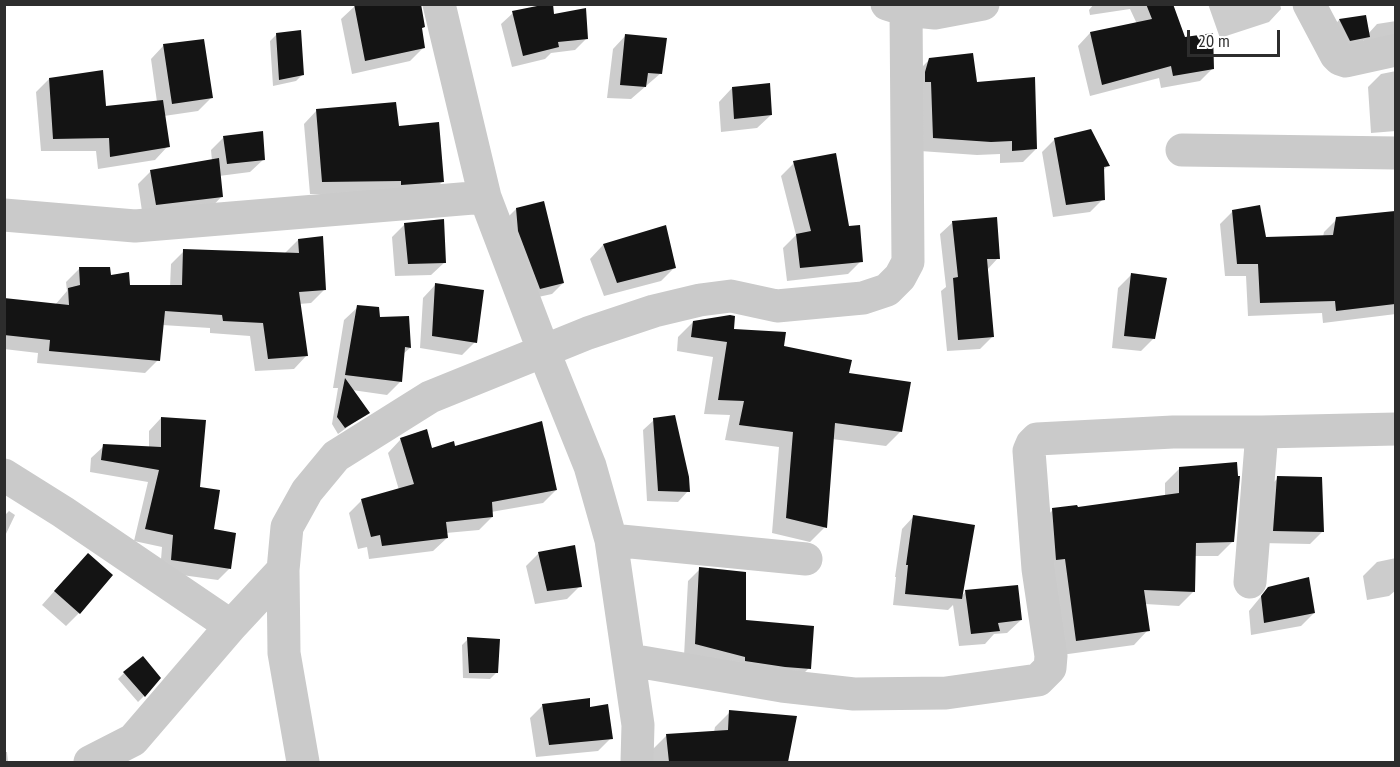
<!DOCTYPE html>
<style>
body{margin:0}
#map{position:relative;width:1400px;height:767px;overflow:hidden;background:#fff;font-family:"PT Sans Narrow",sans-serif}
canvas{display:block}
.frame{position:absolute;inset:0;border:6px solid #2d2d2d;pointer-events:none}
.scale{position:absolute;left:1187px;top:30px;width:93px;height:27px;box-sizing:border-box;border:3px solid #2d2d2d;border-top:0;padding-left:8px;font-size:18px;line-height:21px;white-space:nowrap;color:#2d2d2d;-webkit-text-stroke:4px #fff;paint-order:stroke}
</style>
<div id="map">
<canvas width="1400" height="767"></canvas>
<div class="frame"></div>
<div class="scale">20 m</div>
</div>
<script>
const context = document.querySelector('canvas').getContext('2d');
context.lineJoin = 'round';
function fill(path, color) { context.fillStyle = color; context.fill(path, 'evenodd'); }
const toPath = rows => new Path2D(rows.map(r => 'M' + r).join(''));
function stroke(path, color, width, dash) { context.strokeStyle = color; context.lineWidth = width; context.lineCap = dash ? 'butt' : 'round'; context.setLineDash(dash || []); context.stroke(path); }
fill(toPath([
 [1094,4,1171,4,1184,39,1212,69,1200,81,1161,88,1159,78,1090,96,1078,46,1090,33,1137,24,1130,9,1090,15,1089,10],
 [1208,4,1280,4,1281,9,1269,22,1220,38],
 [355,6,424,27,421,29,424,47,410,61,352,74,341,19],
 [513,13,553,16,586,39,575,50,551,53,545,59,512,67,501,24],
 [1365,17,1368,34,1377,24,1396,21,1396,50,1365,47,1364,40,1355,49,1327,33,1339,20],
 [277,34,303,74,296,81,273,86,270,41],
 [626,35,661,73,631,99,607,98,613,49],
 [164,45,211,98,198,111,164,116,168,146,155,160,98,169,96,151,41,151,36,92,49,79,104,108,157,102,151,59],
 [930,59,975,84,1036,149,1023,162,1000,163,1000,154,977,155,920,151,916,73],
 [1396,71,1396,131,1371,133,1368,87,1381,74],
 [732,88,771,115,757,128,721,132,719,102],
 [317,110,398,128,443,181,430,194,310,194,304,124],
 [224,137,264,159,250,172,219,176,222,196,209,210,143,218,138,184,151,171,212,161,211,150],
 [1055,139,1108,165,1103,171,1103,199,1090,212,1053,217,1042,152],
 [794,163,848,228,861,261,848,274,787,281,783,248,796,235,781,176],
 [516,209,563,283,552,294,529,299,505,220],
 [1233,211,1265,239,1323,237,1324,232,1337,219,1396,212,1396,314,1323,323,1322,313,1248,316,1246,276,1225,276,1220,224],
 [953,222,998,258,987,270,992,337,980,349,947,351,941,291,946,287,940,234],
 [405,224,445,262,431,275,395,276,392,237],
 [665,227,675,267,661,281,604,296,590,259,603,245],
 [298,240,324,290,311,303,299,304,307,355,294,369,255,371,250,336,210,333,210,328,162,325,158,360,145,373,37,363,38,353,4,349,4,299,55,305,67,291,66,282,79,269,109,276,129,287,170,287,171,264,184,251,285,253],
 [1131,275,1154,338,1141,351,1112,348,1118,288],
 [436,284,475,342,462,355,420,348,423,298],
 [358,307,410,348,403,354,400,382,387,395,352,390,368,412,338,434,332,424,338,388,333,388,344,320],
 [693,322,732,331,782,347,847,374,901,431,886,446,832,439,825,527,810,542,772,533,779,447,725,440,730,415,704,414,713,357,677,351,678,337],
 [161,418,230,568,218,580,160,572,162,547,134,541,148,482,90,472,91,458,104,446,149,448,149,431],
 [654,420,688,491,678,502,647,501,643,430],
 [401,439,431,449,454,448,556,490,543,503,491,512,492,517,479,530,446,533,447,538,433,551,369,559,367,547,358,549,349,513,362,500,399,490,388,453],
 [1180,468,1233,541,1218,556,1194,556,1194,591,1179,606,1145,604,1148,630,1134,645,1061,655,1038,524,1053,510,1076,508,1165,497,1165,483],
 [1278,478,1323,531,1310,544,1260,543,1265,491],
 [9,511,15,515,4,538,4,516],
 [914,516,961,597,966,591,1021,620,1007,633,994,634,985,644,959,646,953,605,948,610,893,605,896,577,895,577,902,529],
 [539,553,580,586,567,599,535,604,526,566],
 [1396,558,1396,590,1389,596,1367,600,1363,576,1377,562],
 [75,568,79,613,66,626,42,605],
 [700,569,744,622,809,668,797,680,684,656,688,581],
 [1268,588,1314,613,1301,626,1251,635,1249,611],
 [468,639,496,673,490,679,463,678,462,645],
 [124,673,144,696,138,702,118,679],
 [543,705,588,708,611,738,598,751,536,757,530,718],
 [730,712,795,717,787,762,653,762,651,751,666,736,714,732,715,727],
 [4,752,7,752,8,762,4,762]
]), '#0003');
fill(toPath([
 [354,4,421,4,425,27,422,28,425,48,365,61],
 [547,4,553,4,554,14,586,8,588,39,558,42,559,47,523,56,512,11],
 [1146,4,1173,4,1185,37,1213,33,1214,69,1173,76,1171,66,1102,85,1090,32,1152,19],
 [1366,15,1370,37,1350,41,1339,19],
 [301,30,304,75,279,80,276,33],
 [625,34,667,38,662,74,648,73,646,87,620,85],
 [204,39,213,98,172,104,163,44],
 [973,53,977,82,1035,77,1037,149,1012,151,1012,141,991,142,933,138,931,82,925,82,925,72,929,58],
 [103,70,106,106,163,100,170,147,110,157,109,138,53,139,49,78],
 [770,83,772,115,734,119,732,87],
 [396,102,399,126,439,122,444,182,401,185,401,181,322,182,316,109],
 [1091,129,1110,166,1104,167,1105,200,1066,205,1054,138],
 [263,131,265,160,227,164,223,136],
 [836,153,849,226,860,225,863,262,800,268,796,234,811,231,793,161],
 [219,158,223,197,156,205,150,170],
 [544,201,564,283,540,289,518,231,516,208],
 [1260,205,1266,237,1333,235,1336,217,1395,211,1395,304,1336,311,1335,301,1260,303,1258,264,1237,264,1232,210],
 [997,217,1000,259,987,259,994,337,958,340,953,278,958,277,952,221],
 [444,219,446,263,408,264,404,223],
 [666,225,676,268,617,283,603,244],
 [323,236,326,290,299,292,308,356,268,359,263,323,223,321,222,315,165,311,160,361,49,351,50,340,4,335,4,298,69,305,68,288,80,285,79,267,110,267,111,275,129,272,130,285,182,285,183,249,299,253,298,239],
 [1131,273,1167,278,1155,339,1124,336],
 [435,283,484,290,477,343,432,336],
 [357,305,379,307,380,317,409,316,411,348,405,347,402,382,345,375],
 [730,315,735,316,734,329,786,332,784,346,852,360,849,373,911,382,902,432,835,423,827,528,786,518,793,432,739,425,744,401,718,400,727,342,691,337,693,321],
 [345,378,370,413,345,428,337,417],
 [675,415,689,477,690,492,658,491,653,418],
 [161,417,206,420,200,487,220,490,214,529,236,533,231,569,171,560,173,535,145,529,159,470,101,460,103,444,161,447],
 [542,421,557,490,492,502,493,517,446,522,448,538,382,546,380,535,371,537,361,499,414,484,400,438,427,429,432,448,454,441,455,446],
 [1237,462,1238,476,1240,476,1234,542,1196,543,1195,592,1144,590,1150,631,1076,641,1065,559,1056,560,1052,508,1077,505,1078,507,1179,493,1179,467],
 [1277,476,1322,477,1324,532,1273,531],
 [913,515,975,525,962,599,905,594,908,565,906,565],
 [575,545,582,587,547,591,538,552],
 [88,553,113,575,80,614,54,591],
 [699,567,746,572,746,620,814,626,811,669,785,667,745,661,745,657,695,644],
 [1309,577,1315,613,1264,623,1261,596,1268,587],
 [1018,585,1022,620,998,623,1000,631,971,634,965,590],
 [467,637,500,639,498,673,469,673],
 [143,656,161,678,145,697,123,672],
 [590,698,590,707,608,704,613,739,549,745,542,704],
 [729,710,797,716,788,762,669,762,666,734,728,730]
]), '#141414');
stroke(toPath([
 [439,4,485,197,544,352,590,466,611,540,638,725,637,762],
 [887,4,906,10,935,13,983,4],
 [1309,4,1336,55,1340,59,1346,61,1396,50],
 [1182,150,1396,153],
 [4,215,135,226,485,197],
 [4,475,63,512,231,626],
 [611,540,806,559],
 [1250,582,1262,432],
 [630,660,782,686,854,694,946,693,1038,680,1050,668,1051,656,1038,569,1029,451,1032,444,1037,439,1173,432,1262,432,1396,429],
 [90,762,133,740,231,626,283,570],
 [303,762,284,653,283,570,287,527,307,491,336,456,430,397,588,333,654,311,700,300,731,296,777,306,863,298,887,290,900,277,908,262,906,10]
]), '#cacaca', 33);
</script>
